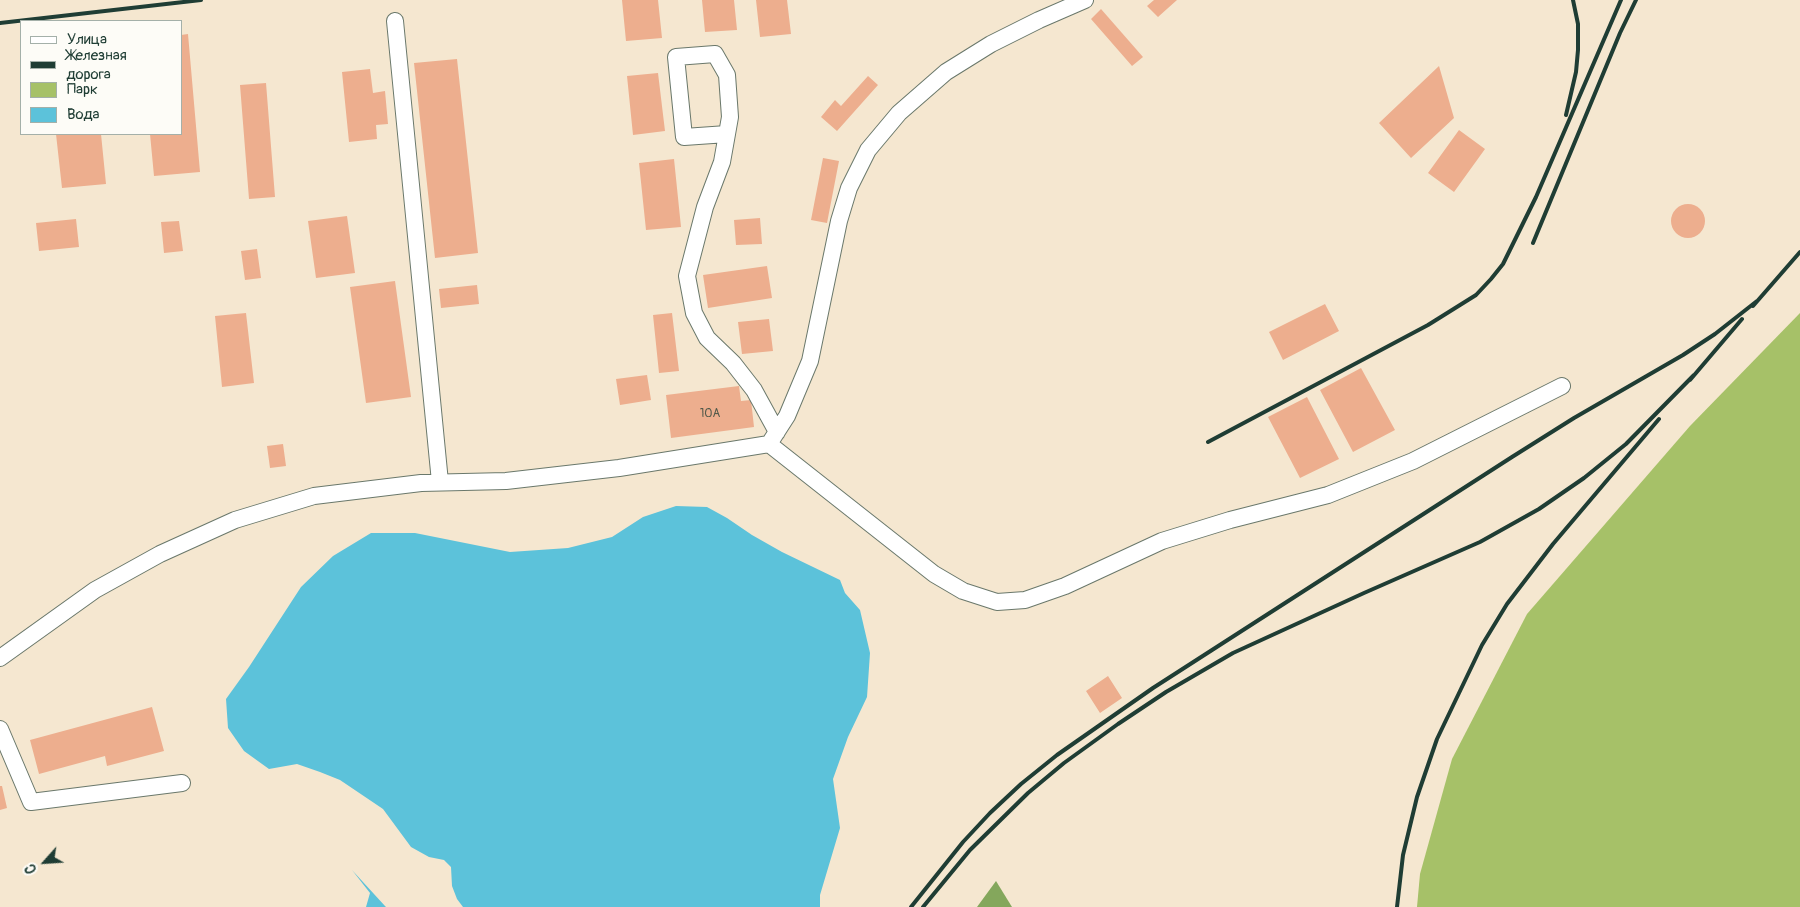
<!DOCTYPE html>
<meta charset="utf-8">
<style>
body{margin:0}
#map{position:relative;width:1800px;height:907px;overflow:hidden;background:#f5e7d0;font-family:Pangolin,sans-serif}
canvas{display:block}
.legend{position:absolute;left:20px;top:20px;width:162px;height:115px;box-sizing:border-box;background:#fdfcf7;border:1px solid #a4b0a9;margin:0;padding:6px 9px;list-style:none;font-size:15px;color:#1f3d34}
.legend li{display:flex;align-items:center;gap:10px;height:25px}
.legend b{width:25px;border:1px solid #a4b0a9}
.north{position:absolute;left:20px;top:837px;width:50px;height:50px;-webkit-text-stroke:4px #fdfcf7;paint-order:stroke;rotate:244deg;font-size:14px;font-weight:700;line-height:20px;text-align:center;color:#1f3d34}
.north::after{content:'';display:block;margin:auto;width:18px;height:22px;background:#1f3d34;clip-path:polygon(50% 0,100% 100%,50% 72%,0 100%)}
</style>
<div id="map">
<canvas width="1800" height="907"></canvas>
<ul class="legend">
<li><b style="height:6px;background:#fff"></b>Улица</li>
<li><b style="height:6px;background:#1f3d34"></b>Железная дорога</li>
<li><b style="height:14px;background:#a6c168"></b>Парк</li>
<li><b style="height:14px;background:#5cc2da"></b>Вода</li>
</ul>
<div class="north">С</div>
</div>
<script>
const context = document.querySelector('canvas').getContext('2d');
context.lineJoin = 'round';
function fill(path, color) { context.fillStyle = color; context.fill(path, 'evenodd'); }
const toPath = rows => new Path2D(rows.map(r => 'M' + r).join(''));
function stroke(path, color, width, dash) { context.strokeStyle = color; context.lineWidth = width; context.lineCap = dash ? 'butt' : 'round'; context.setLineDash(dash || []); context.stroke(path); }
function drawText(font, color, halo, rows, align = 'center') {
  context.font = font + ' Pangolin,sans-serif'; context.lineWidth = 5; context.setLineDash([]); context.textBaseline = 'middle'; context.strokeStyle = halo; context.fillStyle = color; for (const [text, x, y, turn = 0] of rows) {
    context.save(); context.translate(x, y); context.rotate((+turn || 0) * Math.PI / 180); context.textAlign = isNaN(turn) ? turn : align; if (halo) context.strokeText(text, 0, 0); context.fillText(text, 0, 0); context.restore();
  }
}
fill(toPath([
 [1800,313,1800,907,1417,907,1420,874,1452,759,1527,614,1690,426]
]), '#a6c168');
fill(toPath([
 [996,881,1012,907,977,907]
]), '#84a75c');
fill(toPath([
 [676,506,707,507,727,518,752,535,782,552,840,580,845,593,860,610,870,653,867,697,848,737,833,779,840,828,820,895,820,907,463,907,457,899,452,886,451,867,444,860,429,857,411,847,383,809,340,780,320,772,297,764,269,769,244,751,228,728,226,699,249,667,301,587,333,556,371,533,415,533,510,552,568,548,612,537,643,517],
 [352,870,385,906,386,907,366,907,370,893]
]), '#5cc2da');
fill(toPath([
 [622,0,658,0,662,38,626,41],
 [702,0,734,0,737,30,705,32],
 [756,0,787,0,791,34,760,37],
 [1154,0,1177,0,1158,17,1147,6],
 [1101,9,1143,57,1132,66,1091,19],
 [188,34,200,172,154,176,150,134,181,134,181,35],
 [457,59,478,253,435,258,414,63],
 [1439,66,1454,118,1411,158,1379,123],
 [370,69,373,93,385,91,388,124,376,125,377,139,349,142,342,72],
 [658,73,665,131,633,135,627,76],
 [868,76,878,85,837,131,821,117,835,100,841,106],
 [266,83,275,197,249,199,240,85],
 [1459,130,1485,149,1454,192,1428,173],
 [56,134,101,134,106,184,62,188],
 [823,158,839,161,827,223,811,220],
 [674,159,681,227,646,230,639,163],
 '1671 221a17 17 0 1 1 34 0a17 17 0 1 1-34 0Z',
 [347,216,355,273,316,278,308,221],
 [760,218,762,244,736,245,734,220],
 [76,219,79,247,39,251,36,223],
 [179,221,183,251,164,253,161,222],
 [257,249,261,278,245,280,241,251],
 [767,266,772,298,708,308,703,275],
 [395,281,411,397,366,403,350,287],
 [477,285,479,304,441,308,439,289],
 [1325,304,1339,331,1283,360,1269,332],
 [246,313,254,383,222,387,215,316],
 [672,313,679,371,659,373,653,315],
 [769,319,773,351,742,354,738,322],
 [1361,368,1395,430,1353,452,1320,390],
 [647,375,651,400,620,405,616,379],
 [739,386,741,401,751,400,754,427,671,438,666,395],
 [1307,397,1339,459,1300,478,1268,417],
 [283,444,286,466,270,468,267,446],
 [1108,676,1122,698,1100,713,1086,691],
 [152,707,164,751,107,766,105,756,39,774,30,740],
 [0,786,2,786,7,808,0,810]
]), '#edae8e');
const minor = toPath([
 [395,21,440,482],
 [727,134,684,137,676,57,715,54,727,75,730,117,727,134,722,162,705,207,687,276,694,313,707,338,733,363,754,390,777,432],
 [769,444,934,574,963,591,997,602,1025,600,1065,586,1162,541,1230,520,1328,495,1413,461,1562,386],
 [0,658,95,590,160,554,235,520,314,496,421,483,506,481,619,468,769,444,787,416,810,361,839,221,849,188,868,150,899,113,946,72,991,44,1039,20,1085,0],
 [0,729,31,802,182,783]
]);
stroke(minor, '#6a786b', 18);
stroke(minor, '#fff', 16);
stroke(toPath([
 [0,23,201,0],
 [1566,115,1576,72,1578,50,1578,24,1573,0],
 [1533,243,1620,33,1636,0],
 [1753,306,1800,252],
 [1690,380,1742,319],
 [1208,442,1428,325,1476,295,1491,279,1503,264,1536,197,1621,0],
 [911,907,963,842,990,813,1021,784,1057,755,1153,688,1512,457,1574,418,1683,355,1715,334,1757,301],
 [923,907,970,850,1028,793,1064,763,1118,724,1166,692,1233,653,1364,593,1480,542,1539,509,1584,478,1626,444,1694,375],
 [1397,907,1403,855,1417,797,1437,739,1482,645,1507,604,1553,544,1659,419]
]), '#1f3d34', 4);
drawText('12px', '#52594a', null, [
 ["10А",710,414]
]);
</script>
